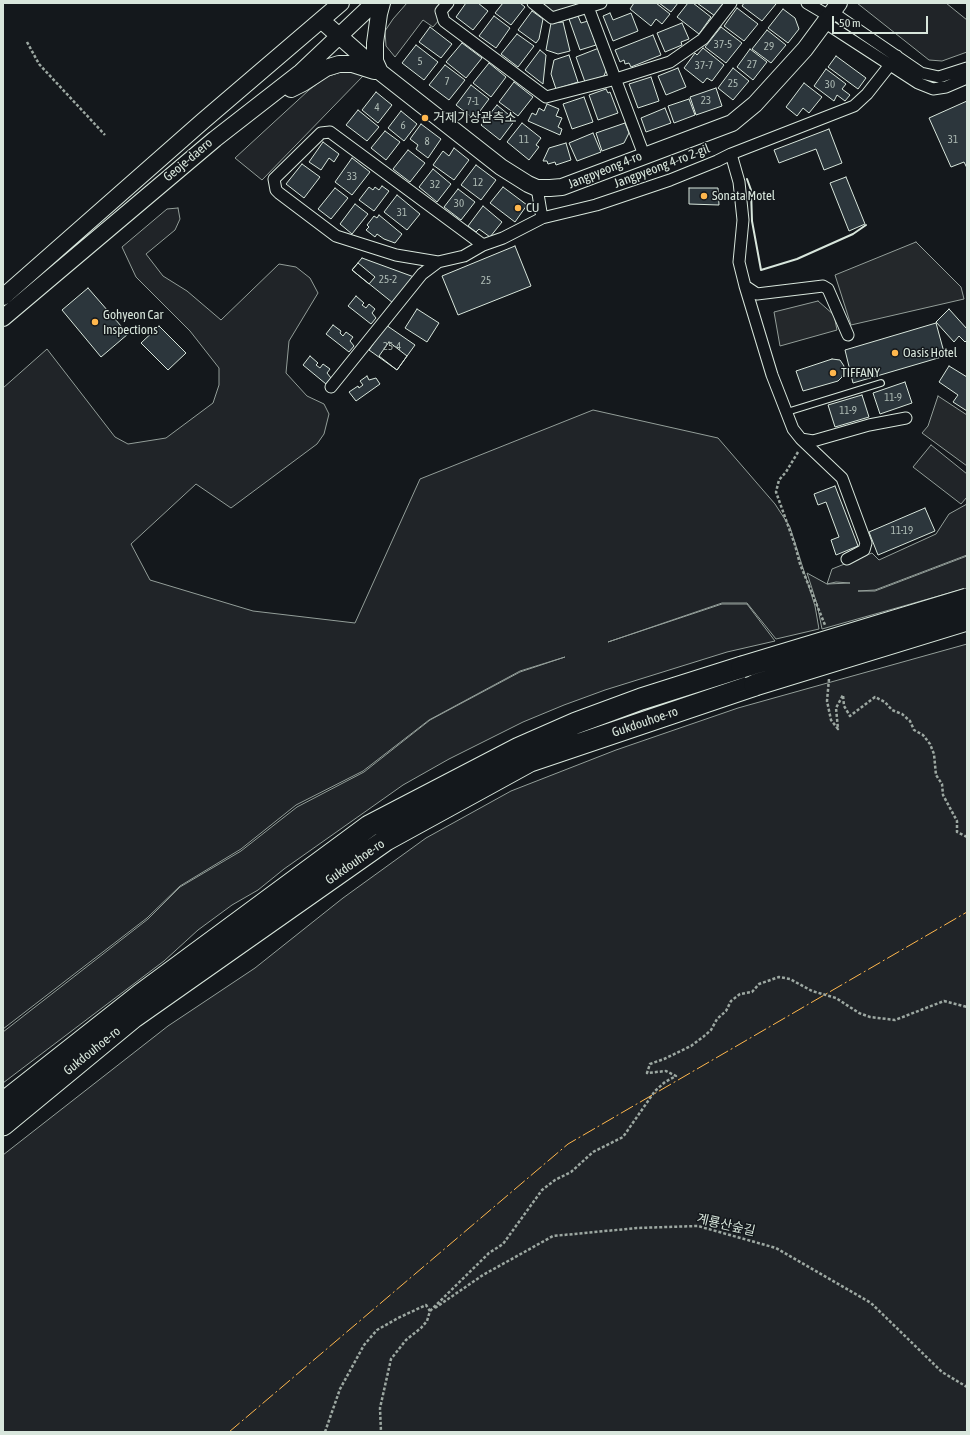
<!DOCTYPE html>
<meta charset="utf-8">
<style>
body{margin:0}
#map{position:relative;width:970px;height:1435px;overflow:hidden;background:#14181c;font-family:"Asap Condensed",sans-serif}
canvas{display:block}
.frame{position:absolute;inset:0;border:4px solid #d8e6dc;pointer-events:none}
.scale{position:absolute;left:832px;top:16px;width:96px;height:18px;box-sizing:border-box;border:2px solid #d8e6dc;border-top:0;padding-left:5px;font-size:12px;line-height:14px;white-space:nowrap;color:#d8e6dc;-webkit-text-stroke:3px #14181c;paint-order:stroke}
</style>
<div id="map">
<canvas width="970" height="1435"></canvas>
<div class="frame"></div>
<div class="scale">50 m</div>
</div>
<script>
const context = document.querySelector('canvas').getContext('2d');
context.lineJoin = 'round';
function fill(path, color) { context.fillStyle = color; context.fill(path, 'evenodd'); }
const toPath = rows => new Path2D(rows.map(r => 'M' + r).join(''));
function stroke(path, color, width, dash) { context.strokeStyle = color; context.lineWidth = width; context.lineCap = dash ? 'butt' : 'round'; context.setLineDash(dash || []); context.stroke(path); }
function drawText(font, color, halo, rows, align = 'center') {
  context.font = font + ' "Asap Condensed","Noto Sans KR",sans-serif'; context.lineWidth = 3; context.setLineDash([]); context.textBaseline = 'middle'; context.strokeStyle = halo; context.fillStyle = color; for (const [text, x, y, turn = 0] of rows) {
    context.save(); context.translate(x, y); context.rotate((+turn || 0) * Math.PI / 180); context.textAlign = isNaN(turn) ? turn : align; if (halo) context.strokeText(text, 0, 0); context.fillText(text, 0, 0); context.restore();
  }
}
const green = toPath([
 [407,3,446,3,440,19,433,27,423,20,395,57,386,46,385,31,393,19,407,3],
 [533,3,601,3,552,18,533,3],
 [857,3,946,3,967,20,967,52,942,61,929,60,857,3],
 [353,70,364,75,262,180,235,158,309,90,326,77,341,72,353,70],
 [178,208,180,219,175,230,146,254,163,276,187,291,221,320,279,264,296,267,310,278,318,293,289,341,286,373,307,396,324,404,329,414,324,434,317,444,231,508,196,484,131,544,150,580,253,611,355,623,420,479,593,410,718,438,775,504,790,527,815,606,819,629,776,639,747,603,722,603,608,642,722,604,747,604,775,641,727,652,605,690,564,705,523,722,449,759,403,785,284,869,258,890,232,905,198,930,164,961,3,1083,3,1032,148,919,180,887,241,851,297,807,364,772,430,720,520,672,565,657,520,671,429,720,363,771,296,805,241,849,180,886,147,918,3,1029,3,388,47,349,115,437,128,444,166,438,213,403,219,385,219,368,190,331,136,277,122,247,167,209,178,208],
 [931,445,967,474,967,497,961,504,913,467,931,445],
 [967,504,967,555,875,590,858,591,875,591,967,556,967,588,822,629,817,604,807,573,827,584,850,583,836,582,827,584,832,569,872,553,879,560,936,534,949,514,967,504],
 [967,644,967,1432,3,1432,3,1155,168,1026,255,968,343,898,426,838,511,791,616,750,738,708,967,644]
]);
fill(green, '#202428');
stroke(green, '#939e99', 1);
const parking = toPath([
 [916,242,961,287,964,299,851,325,835,275,916,242],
 [818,301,834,315,837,330,780,346,774,312,818,301],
 [938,396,967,415,967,466,922,433,928,426,938,396]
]);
fill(parking, '#24282b');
stroke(parking, '#939e99', 1);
const building = toPath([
 [466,3,478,3,488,11,473,30,456,17,466,3],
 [503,3,520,3,525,7,511,25,495,13,503,3],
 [634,3,656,3,670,14,662,24,656,19,651,26,630,9,634,3],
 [659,3,678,3,671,12,659,3],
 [688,3,693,3,711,17,699,34,677,17,688,3],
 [697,3,725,3,715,16,697,3],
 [744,3,774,3,776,4,762,21,742,6,744,3],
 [737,8,758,24,744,41,724,26,737,8],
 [783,9,795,18,799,29,788,43,768,28,783,9],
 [532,11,543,19,539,39,536,43,518,30,532,11],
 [610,13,613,20,631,13,638,31,613,41,603,16,610,13],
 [494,16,510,28,496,48,479,36,494,16],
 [578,16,581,23,588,21,596,45,580,50,569,19,578,16],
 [563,22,570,51,558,54,546,50,551,23,563,22],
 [682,23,689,39,681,42,682,45,665,52,657,33,682,23],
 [430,27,452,44,441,58,419,42,430,27],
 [721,27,742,43,726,63,705,47,721,27],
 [767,30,786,45,771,63,752,49,767,30],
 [517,34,534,46,518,67,501,54,517,34],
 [653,35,661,55,631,67,629,63,625,64,624,60,620,62,615,50,653,35],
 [462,43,482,58,466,78,446,62,462,43],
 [416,45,438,62,424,80,402,63,416,45],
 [599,48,607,68,604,76,585,82,576,57,599,48],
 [703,48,724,65,712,81,707,78,703,83,684,68,695,53,697,55,703,48],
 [750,49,767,62,753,80,737,67,750,49],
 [540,50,546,55,543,84,525,70,540,50],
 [569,55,578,82,556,89,551,74,554,60,569,55],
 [836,56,866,78,858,89,828,67,836,56],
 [489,63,506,77,491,97,473,83,489,63],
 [445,65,465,80,449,100,429,85,445,65],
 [678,68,686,87,666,95,658,76,678,68],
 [733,68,749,81,733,100,718,88,733,68],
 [826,69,846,84,842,89,850,95,845,101,837,95,834,101,814,86,826,69],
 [651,77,659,101,638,108,629,84,651,77],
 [514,82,533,97,518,116,499,102,514,82],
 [804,83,822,97,809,113,803,108,797,116,786,107,804,83],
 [471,85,489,99,474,119,456,105,471,85],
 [716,88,722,106,696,115,690,97,716,88],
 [606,89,608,93,610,92,618,113,598,120,589,95,606,89],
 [376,92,392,105,378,123,362,110,376,92],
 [584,97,593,122,572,129,563,104,584,97],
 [689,99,695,115,674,123,668,106,689,99],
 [967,101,967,168,964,162,951,167,929,118,967,101],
 [547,104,559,109,556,116,562,118,558,127,562,129,560,135,528,121,532,113,536,115,539,108,544,111,547,104],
 [497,105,515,120,500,140,481,125,497,105],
 [665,108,671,123,646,132,641,118,665,108],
 [358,110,379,127,367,141,346,125,358,110],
 [401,111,417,124,404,141,388,128,401,111],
 [522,123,541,138,536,145,539,147,529,160,507,142,522,123],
 [625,123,629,133,624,143,602,151,596,133,625,123],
 [421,124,441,139,428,158,416,149,418,145,410,139,421,124],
 [829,129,842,163,824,170,816,149,779,163,774,150,829,129],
 [385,131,400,142,386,160,371,148,385,131],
 [593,133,601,152,577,161,569,143,593,133],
 [323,142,339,154,334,162,329,158,321,170,309,162,323,142],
 [566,143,571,160,556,165,555,162,548,164,547,161,543,161,549,148,566,143],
 [454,148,469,160,454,180,433,165,443,151,449,156,454,148],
 [408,150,425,163,410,182,393,169,408,150],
 [352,158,370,172,352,195,335,182,352,158],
 [302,164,320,177,304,198,286,184,302,164],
 [476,165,496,180,481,200,461,185,476,165],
 [433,169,451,184,437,202,419,187,433,169],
 [846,177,865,224,849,231,830,183,846,177],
 [382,186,389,191,374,211,359,200,369,187,373,190,375,187,379,190,382,186],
 [503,187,527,205,515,222,490,203,503,187],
 [335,188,348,198,331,219,318,209,335,188],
 [689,188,718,188,719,205,689,204,689,188],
 [458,189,475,202,461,220,444,207,458,189],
 [397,195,420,214,407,230,384,212,397,195],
 [355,204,368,214,352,234,340,224,355,204],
 [483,206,502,222,490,237,479,229,476,232,468,226,483,206],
 [379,215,402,234,395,243,384,239,377,234,375,237,366,230,369,227,367,225,374,216,377,218,379,215],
 [515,246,531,286,458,315,442,276,515,246],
 [362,258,414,277,393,303,352,270,362,258],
 [358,263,375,277,369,284,352,270,358,263],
 [88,288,128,334,101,357,62,310,88,288],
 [356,296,364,303,362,305,366,308,369,304,375,309,372,313,376,318,371,324,348,306,356,296],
 [417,309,439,323,427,342,405,328,417,309],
 [949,309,967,329,967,340,965,342,959,336,954,342,936,322,949,309],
 [936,323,945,356,853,383,845,350,936,323],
 [333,325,341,331,340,333,343,336,346,332,353,337,350,341,354,346,349,352,326,334,333,325],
 [386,325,415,345,397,370,369,350,386,325],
 [159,326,186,353,168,370,141,343,159,326],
 [389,342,407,356,397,370,379,356,389,342],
 [310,356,318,363,316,365,320,368,323,364,330,369,327,373,331,378,326,384,303,365,310,356],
 [832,359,840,360,844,366,842,377,838,381,803,391,796,371,832,359],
 [949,366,967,377,967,411,953,402,958,395,939,382,949,366],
 [367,376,369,380,376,378,380,384,356,401,349,392,358,386,359,388,363,385,360,381,367,376],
 [905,382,912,403,880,414,873,393,905,382],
 [862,395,869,417,835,427,828,405,862,395],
 [835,486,858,546,836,555,831,540,839,537,826,502,818,505,814,494,835,486],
 [925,508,935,531,878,555,869,532,925,508]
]);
fill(building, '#2c363c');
stroke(building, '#d8e6dc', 1);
const lane = toPath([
 [787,412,881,383]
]);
const street = toPath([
 [448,3,441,11,444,21,546,97,616,79,670,62,703,39,731,3],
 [533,3,552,18,601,3],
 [807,3,829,16],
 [588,7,644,155],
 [832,12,921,73,939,77,967,68],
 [824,22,918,83,933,89,946,87,967,78],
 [731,154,739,182,743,220,739,262,745,286,757,294,823,286,828,289,848,335],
 [537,188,542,218],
 [483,245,464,256,438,262,396,255,336,236,279,193,276,190,274,179,321,133,330,132,483,245,503,238,542,218,596,205,670,180,717,161,731,154,854,106,867,94,897,56],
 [745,286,772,375,793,429,801,439,813,441,869,425,906,418],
 [331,387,422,274,438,262],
 [801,439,842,478,866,543,864,550,847,559]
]);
const secondary = toPath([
 [321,20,380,72,501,167,528,184,537,188,550,188,562,187,732,123,755,104,805,49,839,3],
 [380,72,375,61,375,43,379,14,382,3],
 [291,89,303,83,326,68,339,64,352,64,374,71],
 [3,297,203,121,341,3],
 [3,318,215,139,301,72,374,3]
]);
const highway = toPath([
 [3,1103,140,995,369,826,519,748,576,723,641,699,742,667],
 [3,1125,134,1017,386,840,530,761,755,685]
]);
stroke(lane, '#d8e6dc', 8);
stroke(street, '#d8e6dc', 13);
stroke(secondary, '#d8e6dc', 18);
stroke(highway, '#d8e6dc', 23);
stroke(toPath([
 [27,42,39,64,105,135],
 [798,452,786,472,779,480,776,492,795,545,800,564,825,625],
 [829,679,827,701,831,720,838,729,836,708,843,695,844,706,850,716,875,697,885,702,892,710,902,714,910,721,914,730,923,735,930,744,934,754,936,775,942,784,943,795,957,821,957,832,967,837],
 [435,1308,483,1275,553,1236,637,1228,698,1226,776,1248,871,1303,942,1372,967,1387],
 [430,1311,489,1253,503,1244,542,1190,555,1180,571,1172,593,1152,623,1137,655,1091,665,1082,676,1076,666,1071,647,1073,650,1064,664,1059,691,1046,703,1037,711,1030,717,1019,726,1011,731,1001,740,994,752,992,759,984,779,977,790,979,812,991,836,998,859,1013,870,1017,895,1020,944,1001,967,1007],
 [325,1432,340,1389,364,1345,377,1330,398,1318,426,1305,430,1311,427,1321,421,1328,406,1340,391,1359,380,1408,381,1432]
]), '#9da8a2', 2.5, [3, 2]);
stroke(lane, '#14181c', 5.5);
stroke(street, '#14181c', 11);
stroke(secondary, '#14181c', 16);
stroke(highway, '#14181c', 21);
const highwayBridge = toPath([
 [742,667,967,599],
 [755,685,967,620]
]);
stroke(highwayBridge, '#d8e6dc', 23, []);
stroke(highwayBridge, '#14181c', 21);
stroke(toPath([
 [747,179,751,190,752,221,761,270,797,259,853,234,866,225]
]), '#d8e6dc', 2);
stroke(toPath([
 [229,1432,568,1144,967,912]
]), '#ffb74d', 1, [14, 3, 2, 3]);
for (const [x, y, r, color] of [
 [425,118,4,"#ffb74d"],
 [704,196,4,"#ffb74d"],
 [518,208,4,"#ffb74d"],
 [95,322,4,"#ffb74d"],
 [895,353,4,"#ffb74d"],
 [833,373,4,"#ffb74d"]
]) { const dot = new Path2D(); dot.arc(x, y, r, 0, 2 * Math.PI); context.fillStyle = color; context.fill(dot); stroke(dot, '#14181c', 1.5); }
drawText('11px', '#adbab4', null, [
 ["37-5",723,45],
 ["29",769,47],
 ["5",420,62],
 ["27",752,65],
 ["37-7",704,66],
 ["7",447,82],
 ["25",733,84],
 ["30",830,85],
 ["23",706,101],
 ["7-1",473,102],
 ["4",377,108],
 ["6",403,126],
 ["11",524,140],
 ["31",953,140],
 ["8",427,142],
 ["33",352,177],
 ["12",478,183],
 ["32",435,185],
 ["30",459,204],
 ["31",402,213],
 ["25-2",388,280],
 ["25",486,281],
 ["25-4",392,347],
 ["11-9",893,398],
 ["11-9",848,411],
 ["11-19",902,531]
]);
drawText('13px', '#d8e6dc', '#14181c', [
 ["거제기상관측소",433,118],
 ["Sonata Motel",712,196],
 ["CU",526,208],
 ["Gohyeon Car",103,315],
 ["Inspections",103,330],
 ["Oasis Hotel",903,353],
 ["TIFFANY",841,373]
], 'left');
drawText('13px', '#d8e6dc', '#14181c', [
 ["Geoje-daero",188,160,-40],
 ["Jangpyeong 4-ro 2-gil",662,166,-21],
 ["Jangpyeong 4-ro",605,170,-22],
 ["Gukdouhoe-ro",645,722,-19],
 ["Gukdouhoe-ro",355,862,-35],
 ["Gukdouhoe-ro",92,1051,-39],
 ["계룡산숲길",726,1225,13]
]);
</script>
